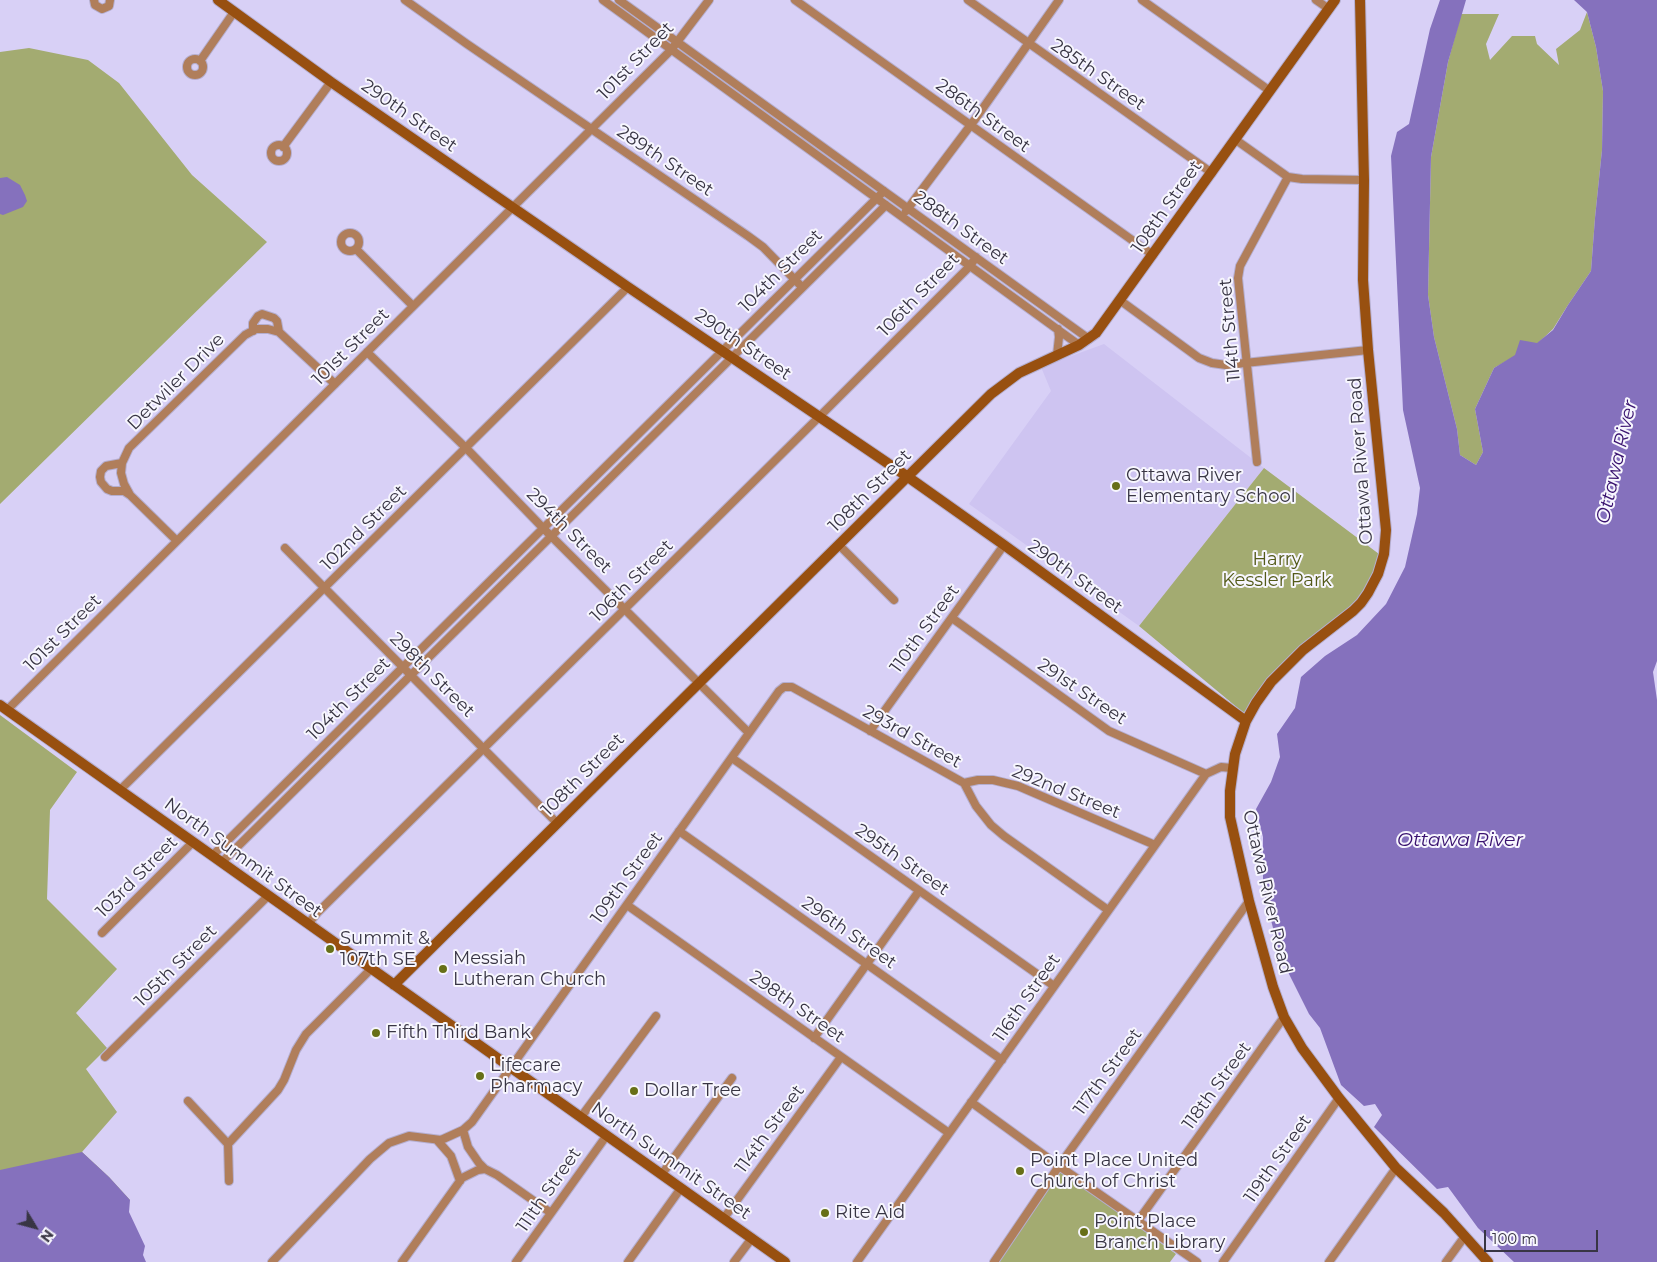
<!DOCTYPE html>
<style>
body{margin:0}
#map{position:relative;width:1657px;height:1262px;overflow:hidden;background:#d8d0f6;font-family:Montserrat,sans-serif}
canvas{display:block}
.north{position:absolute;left:10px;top:1202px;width:50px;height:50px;-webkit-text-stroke:4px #f7f6fe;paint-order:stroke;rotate:127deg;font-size:14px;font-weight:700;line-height:20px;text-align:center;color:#383544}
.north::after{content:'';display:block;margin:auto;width:18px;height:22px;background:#383544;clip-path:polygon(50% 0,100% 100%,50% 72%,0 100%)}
.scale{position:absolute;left:1484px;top:1230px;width:114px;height:22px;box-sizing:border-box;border:2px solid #383544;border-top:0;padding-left:6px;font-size:15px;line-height:18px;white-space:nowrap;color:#383544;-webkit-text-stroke:4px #f7f6fe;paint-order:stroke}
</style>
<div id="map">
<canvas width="1657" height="1262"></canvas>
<div class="north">N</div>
<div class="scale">100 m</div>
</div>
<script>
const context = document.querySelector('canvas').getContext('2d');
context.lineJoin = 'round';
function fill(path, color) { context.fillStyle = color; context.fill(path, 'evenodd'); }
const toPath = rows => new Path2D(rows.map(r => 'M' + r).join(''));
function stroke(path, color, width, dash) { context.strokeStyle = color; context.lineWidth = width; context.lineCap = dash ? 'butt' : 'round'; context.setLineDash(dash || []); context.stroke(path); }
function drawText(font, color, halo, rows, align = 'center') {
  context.font = font + ' Montserrat,sans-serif'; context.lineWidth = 4; context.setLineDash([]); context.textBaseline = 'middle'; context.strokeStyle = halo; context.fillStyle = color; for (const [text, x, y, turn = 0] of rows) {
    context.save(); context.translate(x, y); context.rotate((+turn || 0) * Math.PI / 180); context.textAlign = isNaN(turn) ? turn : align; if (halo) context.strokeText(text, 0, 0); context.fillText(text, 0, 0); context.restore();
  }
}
fill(toPath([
 [1104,344,1264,468,1139,626,969,504,1051,391,1041,367]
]), '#cec4f1');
fill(toPath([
 [1587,12,1596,47,1603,91,1602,150,1595,218,1591,271,1568,305,1553,329,1537,344,1494,368,1475,409,1483,452,1476,465,1460,455,1457,429,1434,337,1428,295,1431,157,1448,62,1461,14,1499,14,1486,44,1490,60,1512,36,1535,36,1537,44,1559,65,1556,49,1580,30],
 [29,48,88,60,119,83,192,175,267,242,0,504,0,52],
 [1264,468,1379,554,1375,571,1360,598,1245,714,1139,626],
 [0,715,77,772,50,810,47,899,117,969,76,1013,107,1048,86,1069,117,1112,82,1152,109,1177,130,1200,0,1176],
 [1061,1171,1176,1254,1170,1262,999,1262]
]), '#a3ab71');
fill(toPath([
 [1440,0,1466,0,1448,62,1431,157,1428,295,1434,337,1457,429,1460,455,1476,465,1483,452,1475,409,1494,368,1515,355,1520,340,1537,343,1553,330,1568,305,1591,271,1595,218,1602,150,1603,91,1596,47,1587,12,1574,0,1657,0,1657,661,1653,672,1657,700,1657,1262,1514,1262,1478,1228,1448,1187,1437,1189,1374,1127,1382,1115,1375,1104,1364,1106,1341,1085,1320,1028,1309,1014,1280,956,1263,888,1263,837,1256,809,1271,782,1280,757,1277,734,1295,708,1301,677,1325,656,1357,635,1386,604,1405,567,1417,514,1420,488,1403,410,1391,156,1397,132,1409,124,1430,29],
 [7,177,20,185,25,195,27,201,23,207,3,215,0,214,0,178],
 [82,1152,109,1177,130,1200,129,1212,145,1246,143,1255,146,1262,0,1262,0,1170]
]), '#8571bd');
const street = toPath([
 [94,0,95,5,102,9,109,6,110,0],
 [405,0,467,44,748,236,763,247,802,287],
 [603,0,1079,345],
 [619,0,1089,339],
 [795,0,1153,255],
 [968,0,1212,173],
 [1142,0,1270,91],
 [1316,0,1329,9],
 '187 67a8 8 0 1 1 16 0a8 8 0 1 1-16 0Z',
 [200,61,234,12],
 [1236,140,1288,177,1302,179,1364,180],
 '271 153a8 8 0 1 1 16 0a8 8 0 1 1-16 0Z',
 [283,147,331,82],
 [906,211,976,118,1059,0],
 '341 242a9 9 0 1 1 18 0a9 9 0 1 1-18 0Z',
 [356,249,413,306],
 [1121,301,1199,358,1212,363,1226,365,1368,350],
 [253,331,253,323,258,316,262,314,274,318,277,321,279,332],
 [367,352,466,448,543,528,749,733],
 [1057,355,1059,337,1058,329],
 [1257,462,1238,278,1240,266,1288,177],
 [122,463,106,466,101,471,100,477,101,482,107,489,112,491,124,491,130,495],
 [177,541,130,495,124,484,121,473,122,463,129,448,245,335,256,329,268,329,279,332,335,384],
 [839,545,894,600],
 [285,548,557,823],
 [952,618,1109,731,1206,774],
 [7,710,671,50,709,0],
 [870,731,1004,545],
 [732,758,1054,986],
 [964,783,978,780,993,780,1018,786,1155,845],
 [120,790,628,287],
 [679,831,1002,1060],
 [212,856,884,191],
 [222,862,886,205],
 [627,905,949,1133],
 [308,924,317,913,819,417,970,266,976,257],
 [102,933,193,842],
 [814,1038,919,891],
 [105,1057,268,896],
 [188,1101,228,1144,229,1181],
 [971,1102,1059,1166,1197,1262],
 [581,1117,656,1016],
 [463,1130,468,1147,479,1163,485,1169],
 [437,1140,451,1156,460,1181],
 [228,1144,278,1090,284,1080,296,1050,306,1034,371,969],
 [662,1174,732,1078],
 [724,1218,841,1057],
 [1138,1221,1284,1017],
 [272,1262,370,1159,389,1143,409,1136,441,1140,463,1130,472,1122,779,691,784,687,792,687,964,783,976,806,991,825,1004,836,1108,910],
 [402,1262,462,1178,478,1170,485,1169,497,1175,551,1213],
 [516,1262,607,1135],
 [628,1262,681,1188],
 [734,1262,752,1238],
 [857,1262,1206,774,1221,767,1232,768],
 [994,1262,1059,1166,1249,901],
 [1223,1262,1339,1098],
 [1329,1262,1396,1168],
 [1446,1262,1465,1236]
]);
const secondary = toPath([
 [218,0,331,82,628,287,908,477,1004,545,1246,721],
 [1360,0,1364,180,1363,280,1368,350,1386,530,1384,554,1378,574,1368,593,1361,603,1353,611,1303,650,1271,682,1256,703,1246,721,1235,754,1230,791,1230,817,1249,901,1273,987,1284,1017,1302,1048,1339,1098,1396,1168,1444,1213,1488,1262],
 [0,705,785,1262],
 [394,985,991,394,1019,373,1079,345,1096,333,1335,0]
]);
stroke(street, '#b5aecf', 10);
stroke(secondary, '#b5aecf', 12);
stroke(street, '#b07e5b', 8);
stroke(secondary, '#985010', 10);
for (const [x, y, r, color] of [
 [1116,486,5,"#676f17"],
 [330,949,5,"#676f17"],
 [443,969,5,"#676f17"],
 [376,1033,5,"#676f17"],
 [480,1076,5,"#676f17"],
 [634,1091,5,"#676f17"],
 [1020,1171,5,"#676f17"],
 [825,1213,5,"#676f17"],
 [1084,1232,5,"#676f17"]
]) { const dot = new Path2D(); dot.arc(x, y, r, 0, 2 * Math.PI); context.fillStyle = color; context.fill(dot); stroke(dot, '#f7f6fe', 2); }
drawText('18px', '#383544', '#f7f6fe', [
 ["101st Street",636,61,-46],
 ["285th Street",1098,75,35],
 ["290th Street",409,116,35],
 ["286th Street",983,116,36],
 ["289th Street",665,161,34],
 ["108th Street",1167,207,-55],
 ["288th Street",961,228,36],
 ["104th Street",781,271,-45],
 ["106th Street",919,295,-46],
 ["114th Street",1230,330,-95],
 ["290th Street",743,345,34],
 ["101st Street",351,347,-45],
 ["Detwiler Drive",176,382,-45],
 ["Ottawa River Road",1361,461,-94],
 ["108th Street",870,491,-45],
 ["102nd Street",364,528,-45],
 ["294th Street",569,531,45],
 ["290th Street",1075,577,36],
 ["106th Street",632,581,-45],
 ["110th Street",925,629,-54],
 ["101st Street",63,633,-45],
 ["298th Street",432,675,45],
 ["291st Street",1082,692,34],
 ["104th Street",349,699,-45],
 ["293rd Street",912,737,29],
 ["108th Street",583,775,-45],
 ["292nd Street",1066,792,22],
 ["North Summit Street",243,858,36],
 ["295th Street",902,860,35],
 ["103rd Street",137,877,-45],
 ["109th Street",627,878,-54],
 ["Ottawa River Road",1267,892,77],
 ["296th Street",849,933,35],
 ["105th Street",176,966,-45],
 ["116th Street",1027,998,-55],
 ["298th Street",797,1007,35],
 ["117th Street",1108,1072,-54],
 ["118th Street",1217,1086,-54],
 ["114th Street",770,1129,-54],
 ["119th Street",1278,1159,-55],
 ["North Summit Street",671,1161,35],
 ["111th Street",549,1190,-55]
]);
drawText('18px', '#383544', '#f7f6fe', [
 ["Ottawa River",1126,476],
 ["Elementary School",1126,497],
 ["Summit &",340,939],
 ["107th SE",340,960],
 ["Messiah",453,959],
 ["Lutheran Church",453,980],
 ["Fifth Third Bank",386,1033],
 ["Lifecare",490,1066],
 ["Pharmacy",490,1087],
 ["Dollar Tree",644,1091],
 ["Point Place United",1030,1161],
 ["Church of Christ",1030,1182],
 ["Rite Aid",835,1213],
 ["Point Place",1094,1222],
 ["Branch Library",1094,1243]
], 'left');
drawText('18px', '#535a19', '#f7f6fe', [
 ["Harry",1277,560],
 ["Kessler Park",1277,581]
]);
drawText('italic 19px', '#39126f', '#f7f6fe', [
 ["Ottawa River",1617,462,-77],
 ["Ottawa River",1460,840]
]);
</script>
